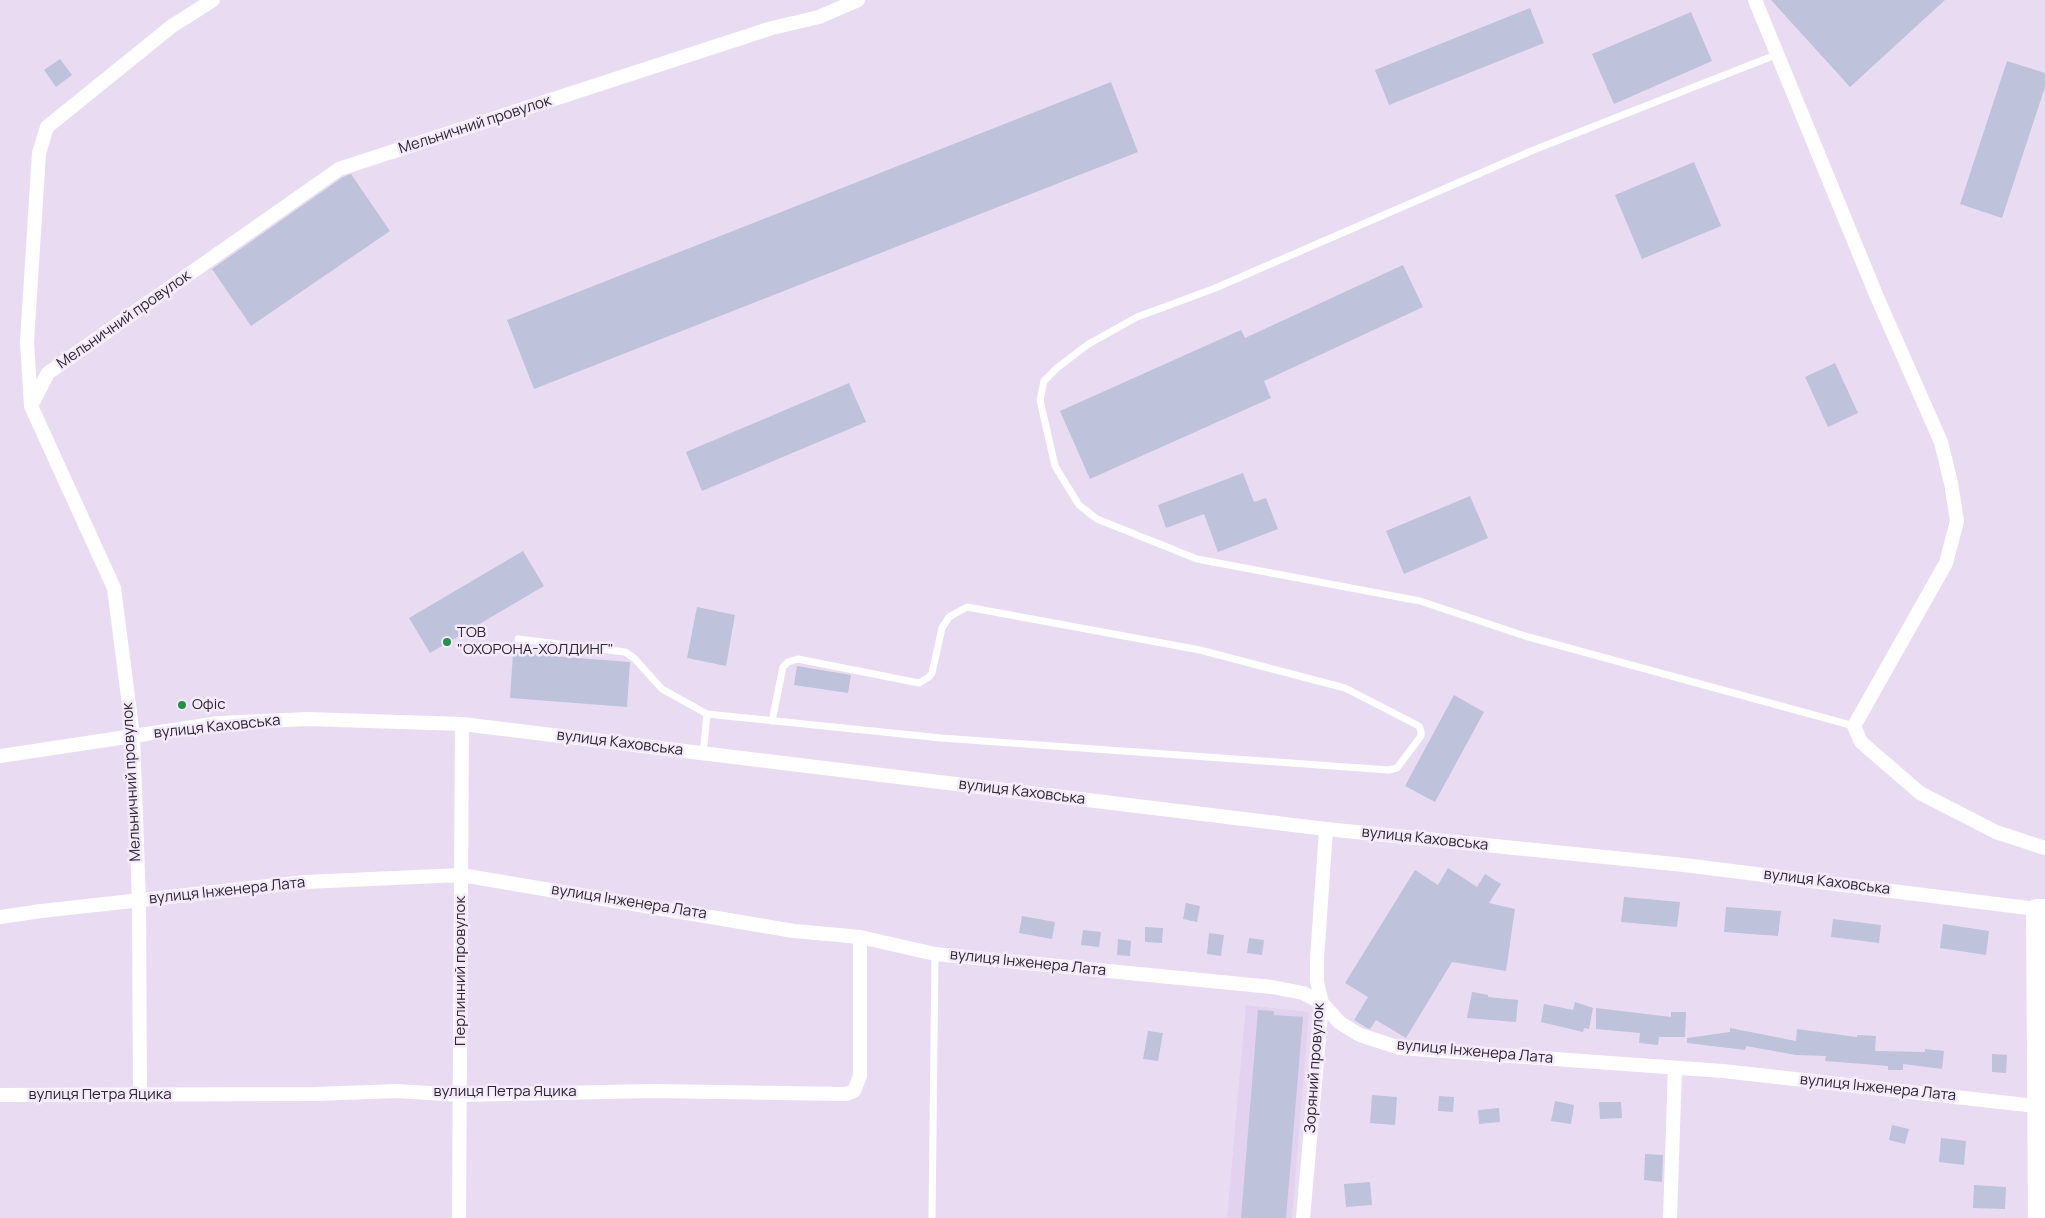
<!DOCTYPE html>
<meta charset="utf-8">
<style>
body{margin:0}
canvas{display:block;background:#e9dcf2}
</style>
<canvas width="2045" height="1218"></canvas>
<script>
const context = document.querySelector('canvas').getContext('2d');
context.lineJoin = 'round';
function fill(path, color) { context.fillStyle = color; context.fill(path, 'evenodd'); }
const toPath = rows => new Path2D(rows.map(r => 'M' + r).join(''));
function stroke(path, color, width, dash) { context.strokeStyle = color; context.lineWidth = width; context.lineCap = dash ? 'butt' : 'round'; context.setLineDash(dash || []); context.stroke(path); }
function drawText(font, color, halo, rows, align = 'center') {
  context.font = font + ' Manrope,sans-serif'; context.lineWidth = 5; context.setLineDash([]); context.textBaseline = 'middle'; context.strokeStyle = halo; context.fillStyle = color; for (const [text, x, y, turn = 0] of rows) {
    context.save(); context.translate(x, y); context.rotate((+turn || 0) * Math.PI / 180); context.textAlign = isNaN(turn) ? turn : align; if (halo) context.strokeText(text, 0, 0); context.fillText(text, 0, 0); context.restore();
  }
}
fill(toPath([
 [1246,1005,1309,1012,1292,1218,1227,1218]
]), '#e3d2ef');
fill(toPath([
 [1771,0,1945,0,1850,87],
 [1530,8,1544,43,1389,105,1375,70],
 [1691,12,1712,61,1614,104,1592,54],
 [60,59,72,75,56,87,44,70],
 [2007,61,2045,73,2045,87,2002,218,1960,204],
 [1111,82,1138,152,534,389,507,320],
 [1694,162,1721,226,1642,259,1615,195],
 [351,174,390,231,251,326,212,269,343,177],
 [1403,265,1423,307,1264,381,1271,398,1090,479,1060,411,1241,330,1245,338],
 [1835,363,1858,413,1828,427,1805,377],
 [849,383,866,422,702,491,686,452],
 [1243,473,1254,502,1266,498,1278,529,1218,552,1204,514,1166,528,1158,505],
 [1470,496,1488,538,1404,574,1386,531],
 [523,551,544,586,430,653,409,618],
 [697,607,735,615,726,666,687,658],
 [513,653,630,662,627,707,510,698],
 [797,666,851,675,848,693,794,685],
 [1454,695,1484,712,1435,802,1405,786],
 [1448,868,1477,887,1485,874,1501,884,1489,903,1515,909,1506,971,1452,962,1406,1038,1376,1020,1370,1029,1367,1028,1354,1020,1368,997,1345,983,1415,870,1438,885],
 [1624,897,1680,902,1677,927,1621,922],
 [1186,903,1200,906,1197,922,1183,919],
 [1726,907,1781,911,1778,936,1724,932],
 [1022,916,1055,922,1052,939,1019,933],
 [1833,919,1881,925,1879,943,1831,937],
 [1943,924,1989,931,1986,955,1940,948],
 [1145,927,1163,928,1162,943,1145,942],
 [1083,930,1101,932,1099,947,1081,945],
 [1209,933,1224,935,1221,956,1207,954],
 [1249,938,1264,940,1262,955,1247,953],
 [1118,939,1131,941,1130,956,1117,955],
 [1472,992,1488,995,1488,997,1518,1000,1516,1022,1467,1018],
 [1575,1002,1593,1008,1589,1029,1584,1028,1583,1032,1541,1022,1544,1004,1573,1010],
 [1596,1008,1671,1017,1671,1012,1686,1012,1685,1037,1659,1037,1658,1045,1639,1043,1640,1033,1596,1029],
 [1258,1010,1274,1011,1274,1015,1303,1017,1286,1218,1241,1218],
 [1730,1028,1796,1041,1797,1029,1857,1037,1857,1035,1876,1036,1875,1051,1925,1052,1925,1049,1944,1051,1942,1069,1903,1064,1903,1070,1888,1070,1888,1066,1825,1061,1826,1056,1796,1055,1746,1046,1745,1050,1687,1043,1687,1038,1730,1032],
 [1148,1031,1163,1033,1158,1061,1143,1059],
 [1992,1054,2007,1055,2006,1073,1992,1072],
 [1372,1095,1397,1097,1395,1125,1370,1123],
 [1439,1096,1454,1097,1453,1112,1438,1111],
 [1555,1101,1574,1105,1571,1124,1551,1121],
 [1599,1102,1621,1102,1622,1118,1600,1119],
 [1499,1108,1500,1122,1479,1124,1478,1110],
 [1892,1125,1909,1129,1905,1144,1889,1140],
 [1941,1138,1966,1141,1964,1165,1939,1162],
 [1645,1154,1663,1155,1662,1182,1644,1180],
 [1370,1182,1372,1205,1346,1207,1344,1184],
 [1974,1185,2006,1187,2005,1209,1973,1208]
]), '#bec2da');
stroke(toPath([
 [1778,54,1536,149,1213,289,1137,317,1087,345,1057,368,1044,381,1040,400,1055,466,1079,505,1097,519,1197,559,1420,601,1525,636,1854,726],
 [518,639,625,652,634,658,662,689,707,714,941,738,1389,770,1397,768,1421,736,1421,731,1419,726,1345,688,1200,650,967,607,949,617,942,628,932,673,929,677,919,683,798,659,788,662,783,667,772,721],
 [703,754,707,714],
 [932,1218,935,954]
]), '#fff', 7);
stroke(toPath([
 [1755,0,1877,297,1941,442,1951,483,1957,521,1946,563,1854,726,1861,742,1920,793,1996,832,2045,848],
 [31,405,27,342,39,153,47,127,172,26,213,0],
 [0,756,219,723,307,719,462,724,1326,829,1684,865,2036,909],
 [0,917,41,911,305,882,461,875,794,931,860,937,935,954,1272,987,1303,993,1322,1003,1340,1023,1360,1035,1400,1048,1723,1071,2045,1107],
 [0,1095,314,1094,398,1091,460,1095,653,1091,846,1094,854,1091,860,1076,860,937],
 [140,1095,139,901,133,736,114,588,31,406,48,373,339,169,772,28,819,17,858,0],
 [459,1218,462,724],
 [1303,1218,1322,1003,1317,981,1317,959,1326,829],
 [1670,1218,1675,1068]
]), '#fff', 14);
stroke(toPath([
 [2038,1218,2036,909,2045,909]
]), '#fff', 20);
for (const [x, y, r, color] of [
 [447,642,5,"#269148"],
 [182,705,5,"#269148"]
]) { const dot = new Path2D(); dot.arc(x, y, r, 0, 2 * Math.PI); context.fillStyle = color; context.fill(dot); stroke(dot, '#f5eafc', 2); }
drawText('15px', '#2b262f', '#f5eafc', [
 ["Мельничний провулок",475,125,-18],
 ["Мельничний провулок",124,320,-35],
 ["вулиця Каховська",217,727,-6],
 ["вулиця Каховська",620,743,7],
 ["Мельничний провулок",132,782,-93],
 ["вулиця Каховська",1022,792,7],
 ["вулиця Каховська",1425,839,6],
 ["вулиця Каховська",1827,882,7],
 ["вулиця Інженера Лата",227,891,-6],
 ["вулиця Інженера Лата",629,902,9],
 ["вулиця Інженера Лата",1028,963,6],
 ["Перлинний провулок",461,971,-90],
 ["вулиця Інженера Лата",1475,1052,5],
 ["Зоряний провулок",1315,1068,-86],
 ["вулиця Інженера Лата",1878,1088,6],
 ["вулиця Петра Яцика",505,1092],
 ["вулиця Петра Яцика",100,1095]
]);
drawText('15px', '#2b262f', '#f5eafc', [
 ["ТОВ",457,633],
 ["\"ОХОРОНА-ХОЛДИНГ\"",457,650],
 ["Офіс",192,705]
], 'left');
</script>
